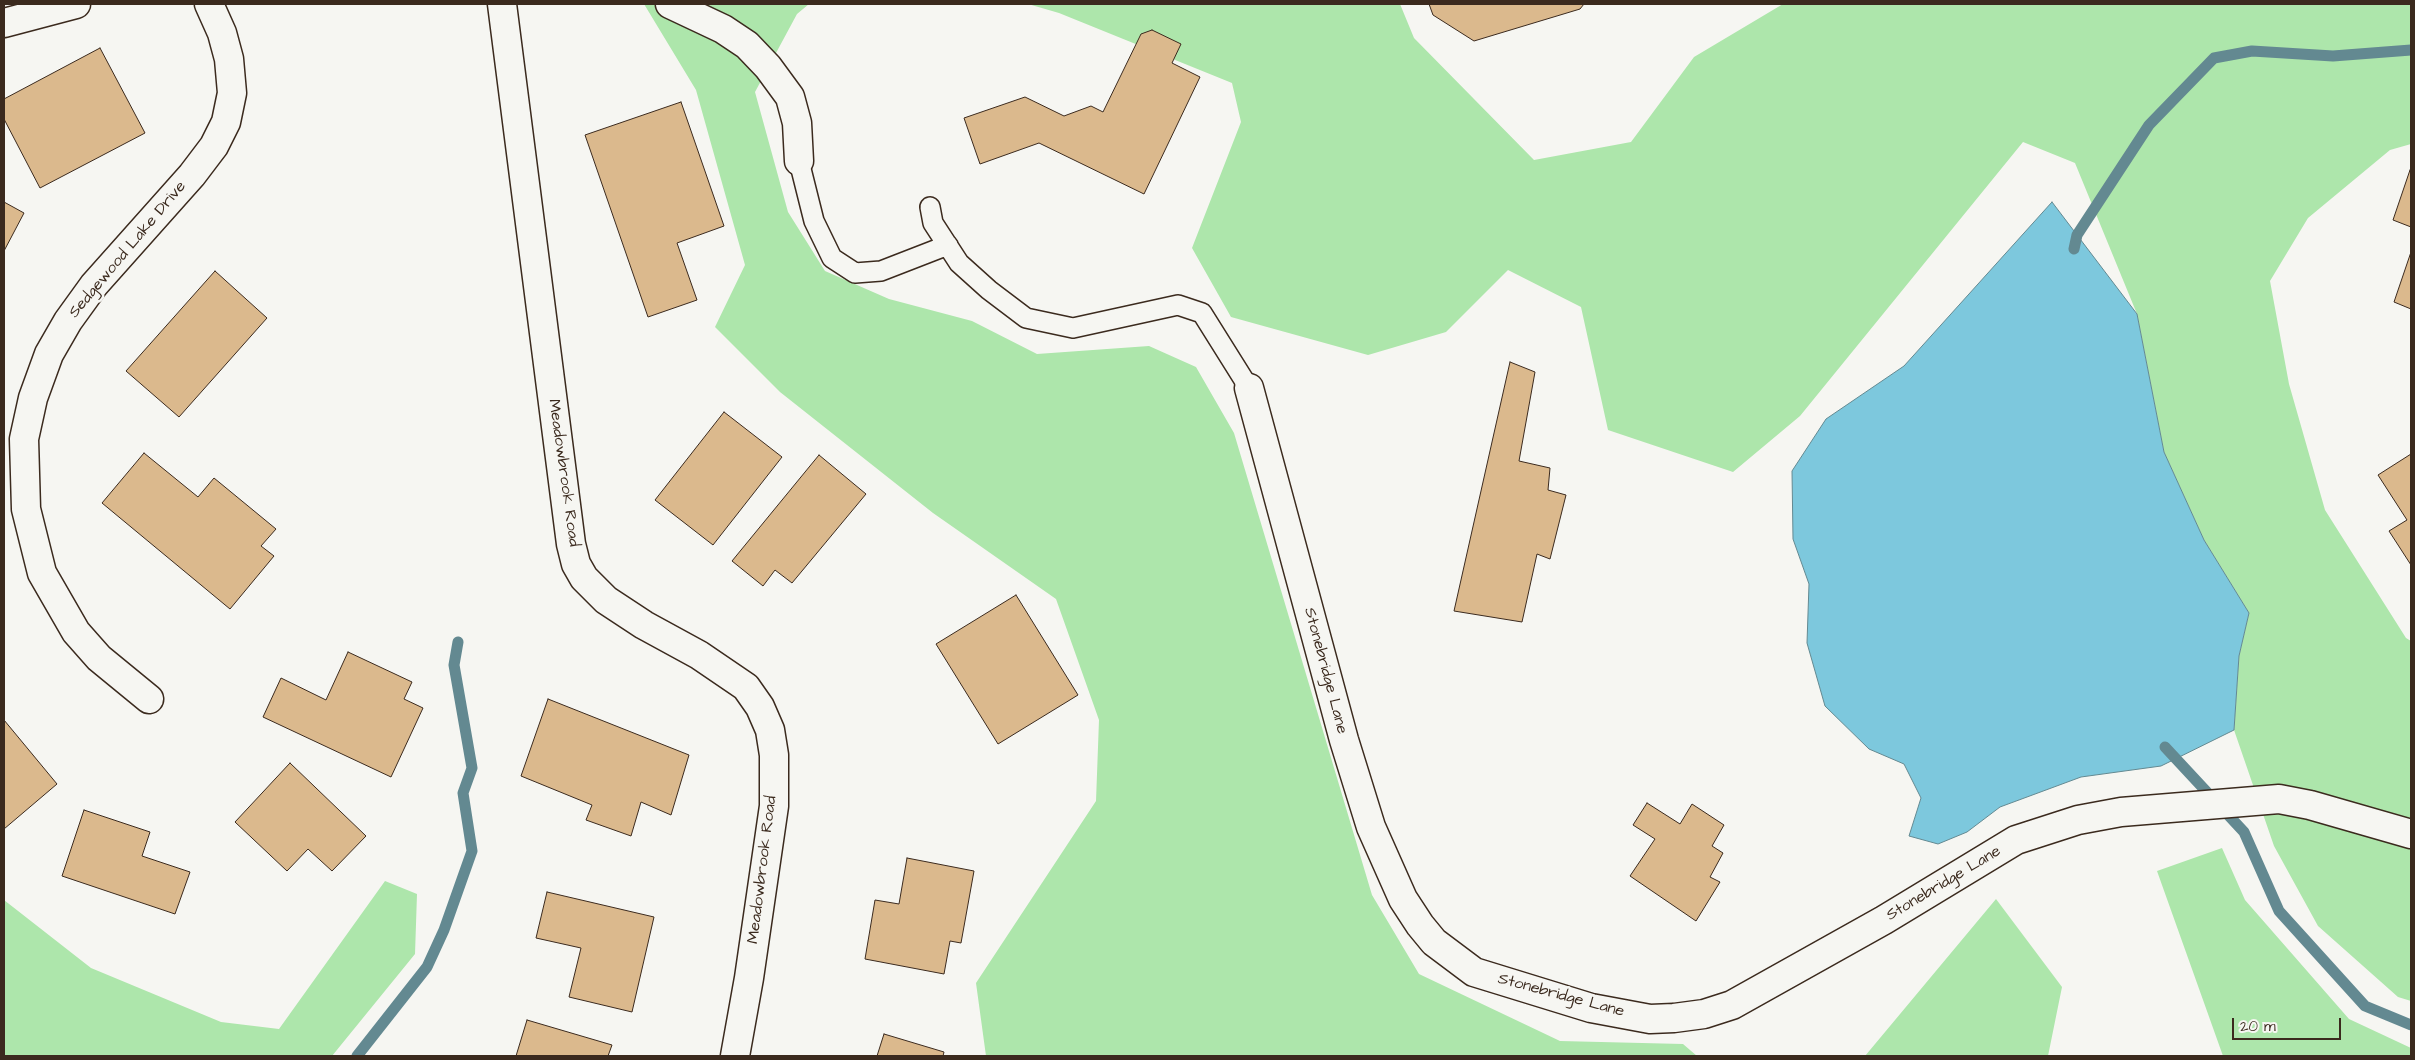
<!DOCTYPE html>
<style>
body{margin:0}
#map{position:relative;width:2415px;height:1060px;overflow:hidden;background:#f6f6f2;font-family:"Architects Daughter",sans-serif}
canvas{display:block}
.frame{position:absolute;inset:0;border:5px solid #3b2a1e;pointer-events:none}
.scale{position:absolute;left:2232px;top:1018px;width:109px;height:22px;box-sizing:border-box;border:2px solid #3b2a1e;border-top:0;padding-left:6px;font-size:15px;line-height:18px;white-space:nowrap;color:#3b2a1e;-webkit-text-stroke:4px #f6f6f2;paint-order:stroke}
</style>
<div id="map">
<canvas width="2415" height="1060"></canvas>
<div class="frame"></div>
<div class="scale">20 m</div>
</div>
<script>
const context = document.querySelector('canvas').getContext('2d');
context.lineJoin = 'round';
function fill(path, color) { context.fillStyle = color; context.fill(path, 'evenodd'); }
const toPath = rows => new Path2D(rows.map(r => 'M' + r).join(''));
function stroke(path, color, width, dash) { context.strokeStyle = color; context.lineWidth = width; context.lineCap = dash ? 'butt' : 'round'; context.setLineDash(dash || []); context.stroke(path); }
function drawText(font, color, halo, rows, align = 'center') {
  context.font = font + ' "Architects Daughter",sans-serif'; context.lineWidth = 5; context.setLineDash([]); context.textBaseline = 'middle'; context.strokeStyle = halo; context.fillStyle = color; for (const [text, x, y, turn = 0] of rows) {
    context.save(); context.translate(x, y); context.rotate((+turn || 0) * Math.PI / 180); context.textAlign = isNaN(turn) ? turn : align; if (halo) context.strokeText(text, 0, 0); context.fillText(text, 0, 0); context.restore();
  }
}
fill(toPath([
 [644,4,809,4,797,14,755,92,788,212,825,271,889,299,972,321,1037,354,1149,346,1196,367,1234,433,1372,895,1419,974,1560,1041,1683,1044,1697,1056,986,1056,976,983,1096,801,1099,720,1056,599,933,513,780,392,715,327,745,265,696,90],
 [1028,4,1400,4,1414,38,1534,160,1631,142,1694,57,1783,4,2411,4,2411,144,2390,150,2308,218,2270,281,2289,384,2325,510,2406,638,2411,641,2411,1001,2398,997,2318,926,2274,846,2234,730,2239,656,2249,613,2204,540,2164,452,2137,314,2075,163,2023,142,1800,416,1733,472,1608,430,1581,307,1508,270,1446,332,1368,355,1231,317,1192,248,1241,122,1232,83,1059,13],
 [2222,848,2245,900,2349,1019,2411,1048,2411,1056,2223,1056,2157,871],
 [385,881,417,894,415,954,332,1056,4,1056,4,900,91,968,221,1022,279,1029],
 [1996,899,2062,987,2048,1056,1865,1056]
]), '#ade6ab');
const water = toPath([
 [2052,202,2137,314,2164,452,2204,540,2249,613,2239,656,2234,730,2161,766,2081,777,2000,807,1967,832,1938,844,1909,836,1921,798,1904,764,1869,749,1825,706,1807,643,1809,584,1793,539,1792,471,1826,419,1904,366,2052,202]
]);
fill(water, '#7dc8dd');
stroke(water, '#638991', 1);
stroke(toPath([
 [2074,249,2077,235,2149,125,2214,58,2252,51,2333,56,2411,50],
 [2165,747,2244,832,2279,911,2365,1006,2411,1025],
 [357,1056,427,967,444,930,472,851,463,793,472,768,454,665,458,642]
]), '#638991', 11);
const building = toPath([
 [1429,4,1584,4,1580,9,1474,41,1433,15,1429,4],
 [1152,30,1181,44,1172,63,1200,77,1144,194,1039,143,980,164,964,118,1025,97,1064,116,1091,106,1103,112,1141,34,1152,30],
 [100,48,145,133,40,188,4,119,4,99,100,48],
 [681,102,724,226,677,243,697,300,648,317,585,135,681,102],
 [2410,170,2411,170,2411,227,2393,220,2410,170],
 [4,202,24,213,4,251,4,202],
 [2411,252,2411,309,2394,302,2411,252],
 [215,271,267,318,179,417,126,371,215,271],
 [1510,362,1535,372,1519,461,1550,468,1548,490,1566,495,1550,559,1537,554,1522,622,1454,611,1510,362],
 [724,412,782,457,713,545,655,500,724,412],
 [144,453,198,497,214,478,276,529,261,546,274,556,230,609,102,503,144,453],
 [2411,454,2411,565,2389,531,2407,520,2378,475,2411,454],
 [819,455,866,494,792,583,775,570,763,586,732,561,819,455],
 [1016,595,1078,695,998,744,936,644,1016,595],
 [348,652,412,682,404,699,423,708,391,777,263,717,281,678,326,700,348,652],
 [548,699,689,755,671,815,641,802,631,836,586,820,592,805,521,776,548,699],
 [4,720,57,784,4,829,4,720],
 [290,763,366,836,332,871,308,849,287,871,235,822,290,763],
 [1647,803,1680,824,1692,804,1724,825,1712,846,1723,853,1710,877,1720,882,1696,921,1630,876,1655,839,1633,825,1647,803],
 [84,810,150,832,142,856,190,872,175,914,62,876,84,810],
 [907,858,974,871,961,943,950,941,944,974,865,959,875,900,899,904,907,858],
 [547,892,654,917,632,1012,569,997,581,948,536,938,547,892],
 [527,1020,612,1045,608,1056,516,1056,527,1020],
 [884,1034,944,1052,943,1056,877,1056,884,1034]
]);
fill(building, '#dbb98d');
stroke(building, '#3b2a1e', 1);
const service = toPath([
 [799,161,814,221,832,258,855,273,881,271,948,245],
 [930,207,933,223,959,263,989,290,1026,318,1073,328,1178,305,1202,313,1249,388]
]);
const minor = toPath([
 [502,4,571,544,576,564,584,578,606,600,644,625,699,655,746,687,760,707,770,730,774,755,774,806,749,978,735,1056],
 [670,4,723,29,747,45,768,67,790,97,797,123,799,161],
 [4,23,76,4],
 [1249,388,1344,740,1371,827,1403,899,1420,925,1434,942,1474,972,1591,1008,1650,1019,1674,1018,1704,1014,1732,1005,1884,920,2016,840,2078,820,2121,812,2279,799,2310,805,2411,834],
 [149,699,99,658,76,632,42,573,26,509,24,439,33,398,49,354,68,321,94,285,192,175,214,146,226,122,232,93,229,59,222,33,209,4]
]);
stroke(service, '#3b2a1e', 22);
stroke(minor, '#3b2a1e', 31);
stroke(service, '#f6f6f2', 19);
stroke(minor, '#f6f6f2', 28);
drawText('16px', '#3b2a1e', '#f6f6f2', [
 ["Sedgewood Lake Drive",128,250,-50],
 ["Meadowbrook Road",563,473,82],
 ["Stonebridge Lane",1325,671,75],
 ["Meadowbrook Road",763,870,-83],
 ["Stonebridge Lane",1944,884,-31],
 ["Stonebridge Lane",1561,996,15]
]);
</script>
